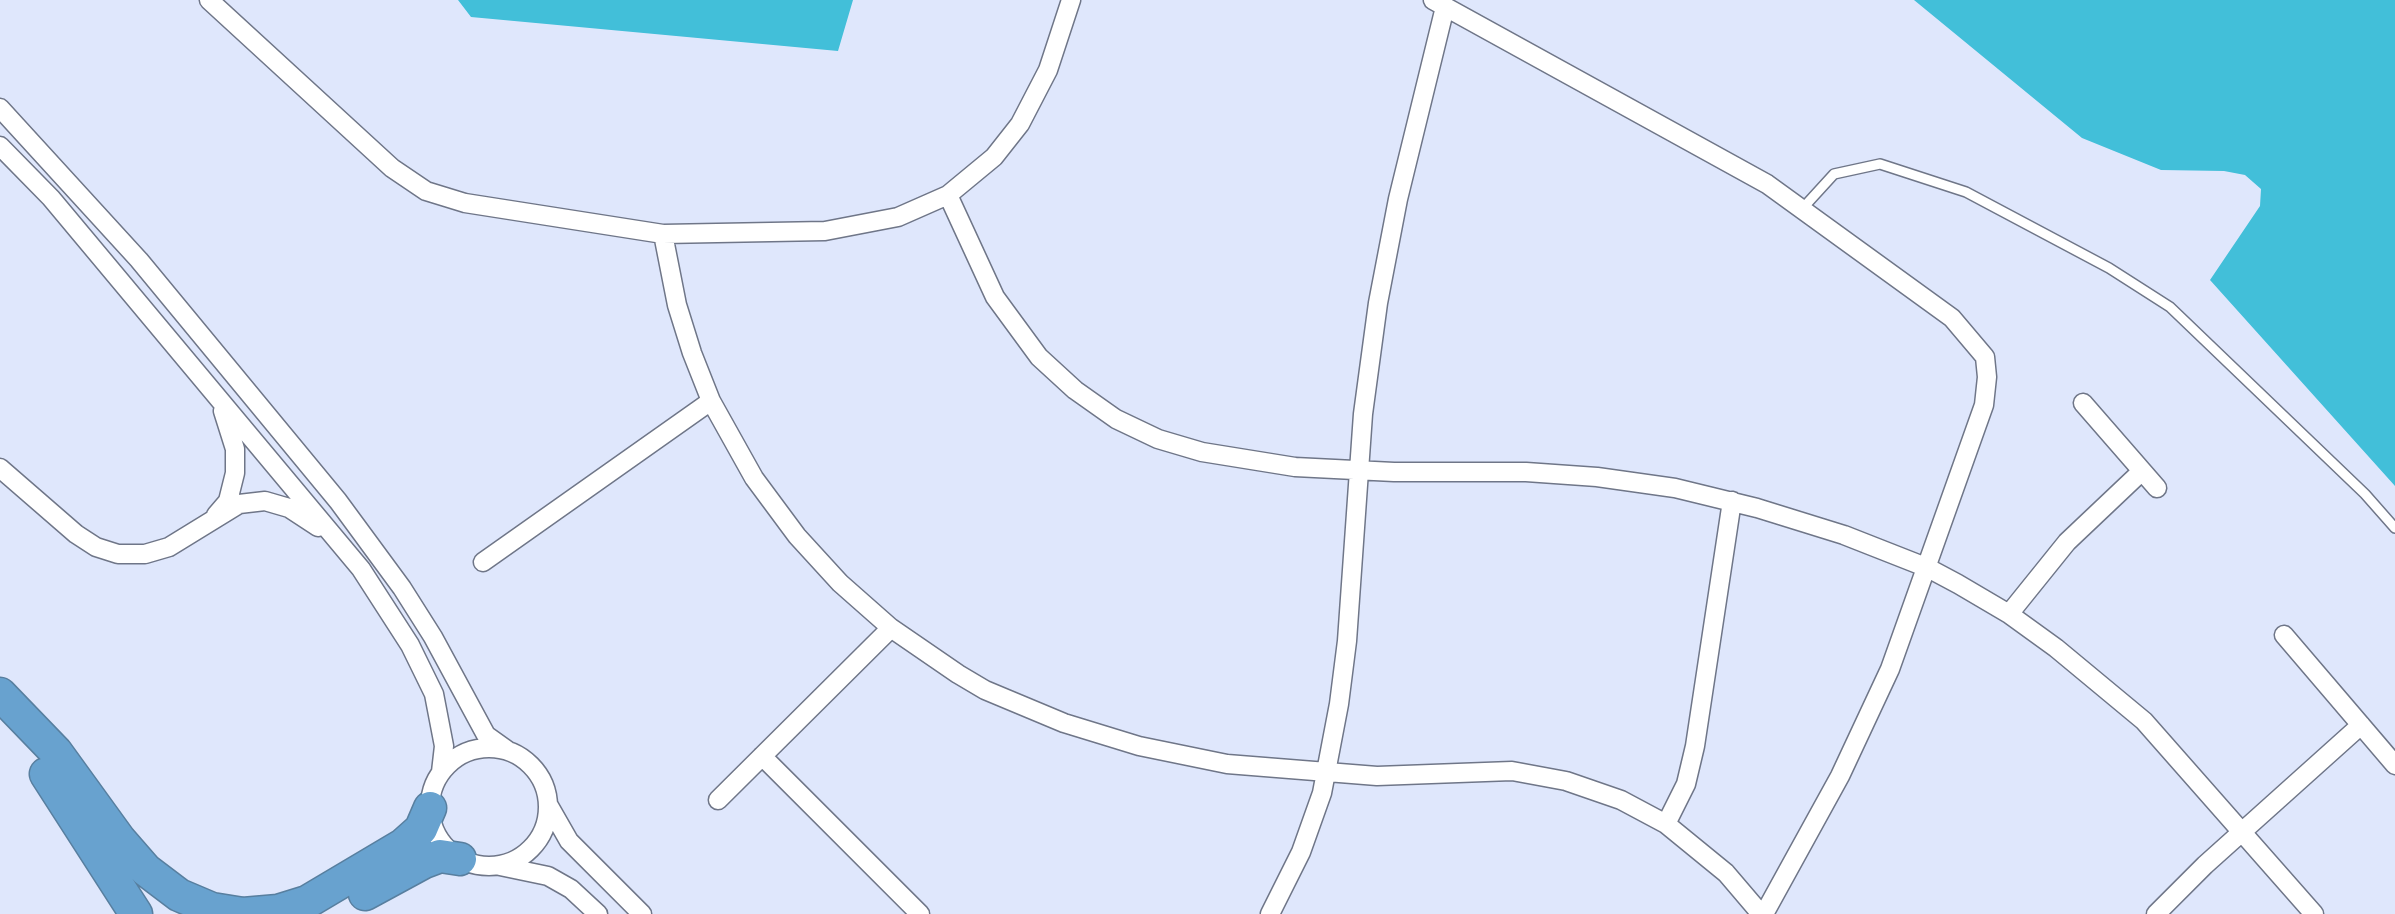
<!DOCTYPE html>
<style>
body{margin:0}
canvas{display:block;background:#dfe7fc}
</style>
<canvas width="2395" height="914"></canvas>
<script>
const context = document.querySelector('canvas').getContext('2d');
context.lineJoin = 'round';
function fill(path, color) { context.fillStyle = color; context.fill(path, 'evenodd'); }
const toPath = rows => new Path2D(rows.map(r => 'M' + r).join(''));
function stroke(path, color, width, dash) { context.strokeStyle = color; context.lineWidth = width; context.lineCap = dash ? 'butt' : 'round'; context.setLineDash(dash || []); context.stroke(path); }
fill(toPath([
 [458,0,853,0,838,51,471,17],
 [1914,0,2395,0,2395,486,2210,280,2260,206,2261,189,2245,175,2224,171,2161,170,2082,138]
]), '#42bfd9');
const service = toPath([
 [1802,209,1834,174,1880,164,1966,192,2109,268,2170,307,2365,494,2395,528]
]);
const minor = toPath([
 [209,0,392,168,426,191,465,203,663,234,825,231,898,217,948,195,994,157,1020,124,1048,70,1071,0],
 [1433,0,1767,184,1952,318,1985,357,1987,377,1984,405,1890,669,1840,776,1764,914],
 [0,108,139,260,338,501,402,588,433,637,486,735,507,750],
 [0,146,51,198,361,569,410,645,434,694,444,746,441,772],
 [948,195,995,297,1039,357,1075,390,1116,419,1158,439,1202,452,1295,467,1394,472,1526,472,1597,477,1675,488,1757,508,1844,535,1928,568,1958,584,2009,614,2056,648,2144,721,2314,914],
 [663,234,677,305,692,353,711,401,754,478,797,536,840,583,891,628,958,674,985,690,1064,723,1139,746,1227,764,1377,776,1512,771,1566,781,1621,800,1666,824,1726,873,1761,914],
 [2083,403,2157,488],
 [0,468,76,534,96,547,118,554,145,554,169,547,239,504,265,501,289,508,318,527],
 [216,515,228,501,235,473,235,449,223,411],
 [483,562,711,401],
 [2009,614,2067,542,2142,471],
 [2284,635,2395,765],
 '430 807a59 59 0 1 1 118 0a59 59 0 1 1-118 0Z',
 [762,756,920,914],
 [718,800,891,628],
 [549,806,569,841,642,914],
 [1666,824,1686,784,1695,746,1732,501],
 [500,866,548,876,571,889,598,914],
 [1270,914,1301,852,1322,793,1339,704,1347,641,1363,414,1378,303,1398,199,1445,7],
 [2156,914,2205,865,2361,725]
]);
const motorway = toPath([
 [0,694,56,752,119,839,146,870,179,895,212,909,243,914,278,911,307,902,403,845,421,829,430,808],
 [46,774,136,914],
 [365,894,424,862,440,856,460,859]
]);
stroke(service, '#6f7688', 12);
stroke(minor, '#6f7688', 21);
stroke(motorway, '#587f9f', 35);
stroke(service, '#fff', 9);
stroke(minor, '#fff', 18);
stroke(motorway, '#68a2cf', 32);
</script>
